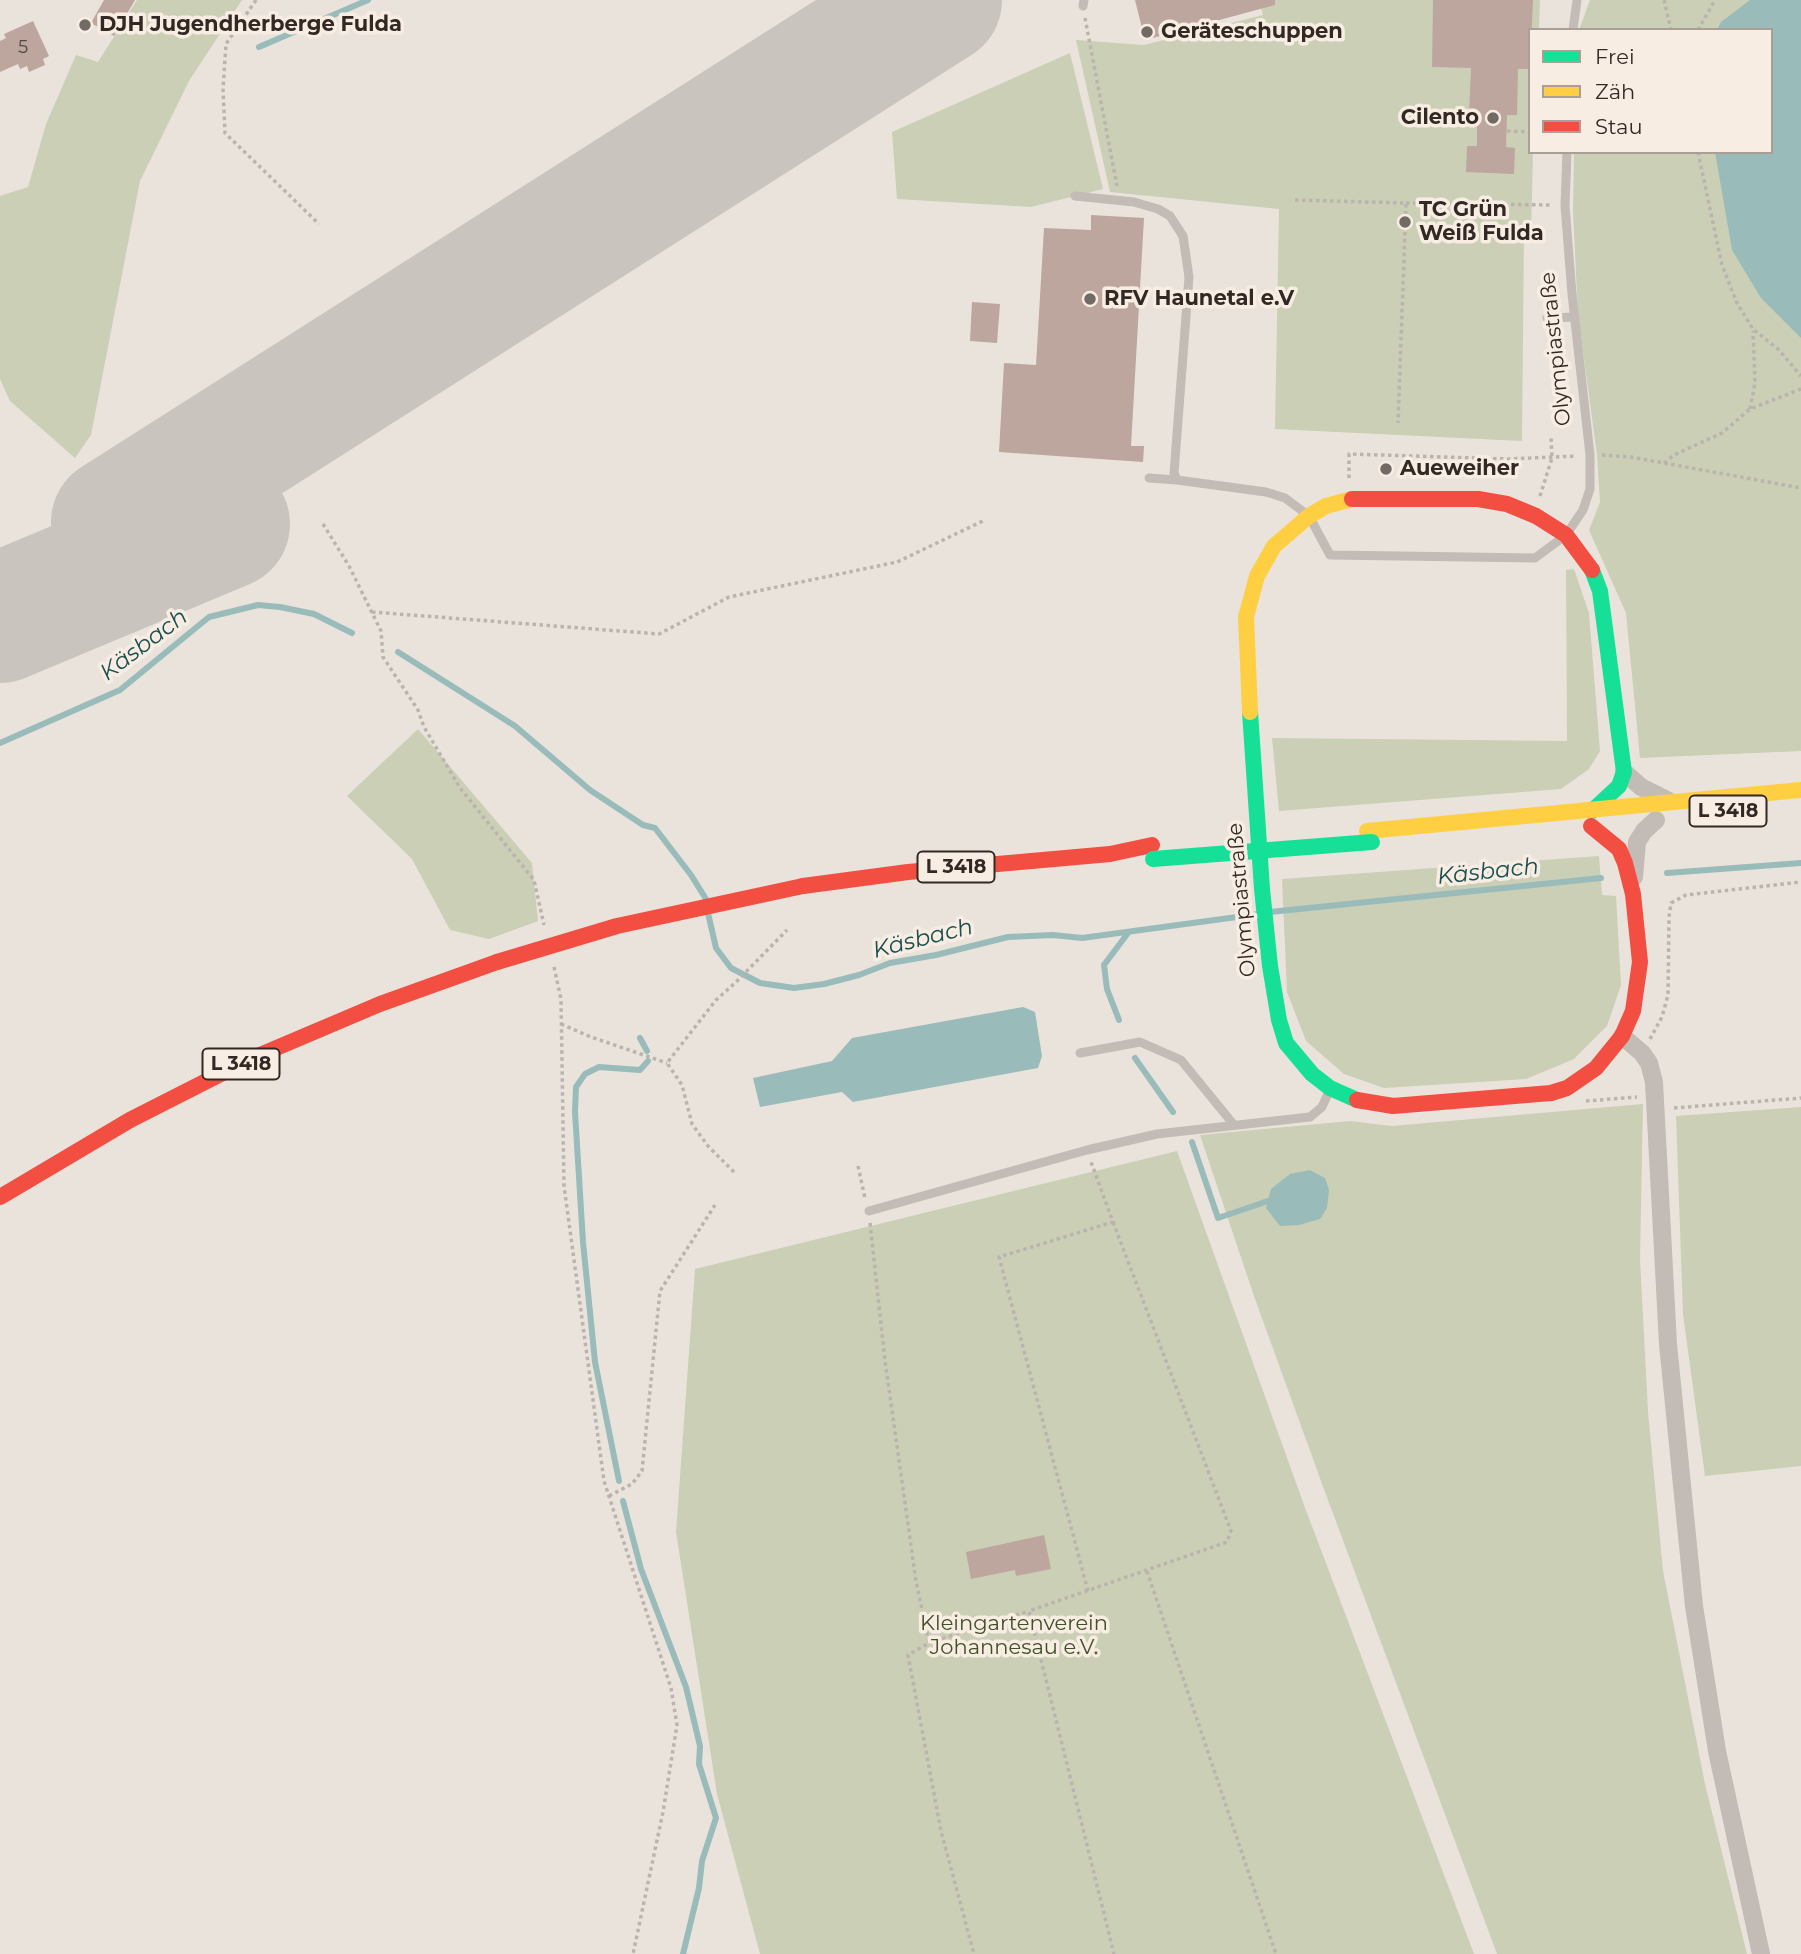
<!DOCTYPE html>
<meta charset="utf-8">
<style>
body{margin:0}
#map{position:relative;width:1801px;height:1954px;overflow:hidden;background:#eae3dc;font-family:Montserrat,sans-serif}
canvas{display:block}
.legend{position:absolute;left:1528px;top:28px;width:245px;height:126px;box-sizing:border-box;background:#f8ede2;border:2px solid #a99f96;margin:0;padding:9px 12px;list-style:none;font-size:21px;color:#322925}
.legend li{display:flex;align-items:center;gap:14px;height:35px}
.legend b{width:35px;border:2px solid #a99f96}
</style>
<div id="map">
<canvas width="1801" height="1954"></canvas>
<ul class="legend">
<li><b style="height:9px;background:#16e098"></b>Frei</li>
<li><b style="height:9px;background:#ffcf43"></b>Zäh</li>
<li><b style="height:9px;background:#f24e42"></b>Stau</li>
</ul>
</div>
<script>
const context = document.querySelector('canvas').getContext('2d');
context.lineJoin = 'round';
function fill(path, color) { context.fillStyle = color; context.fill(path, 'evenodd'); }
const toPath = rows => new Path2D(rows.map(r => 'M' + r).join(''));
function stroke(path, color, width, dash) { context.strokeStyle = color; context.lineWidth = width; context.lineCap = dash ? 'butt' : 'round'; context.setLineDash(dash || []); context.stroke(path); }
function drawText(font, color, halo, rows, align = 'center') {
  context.font = font + ' Montserrat,sans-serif'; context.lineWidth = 7; context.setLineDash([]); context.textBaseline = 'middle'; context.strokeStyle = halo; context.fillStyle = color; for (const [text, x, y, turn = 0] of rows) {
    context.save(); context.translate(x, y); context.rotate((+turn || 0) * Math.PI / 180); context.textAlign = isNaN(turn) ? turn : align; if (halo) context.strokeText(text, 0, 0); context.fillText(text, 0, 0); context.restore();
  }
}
fill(toPath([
 [137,0,242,0,189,81,140,181,91,435,75,458,10,401,0,379,0,196,28,187,46,124,76,55,98,62],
 [1259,0,1540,0,1539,30,1530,30,1530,152,1533,152,1531,235,1524,235,1522,441,1275,429,1279,209,1110,192,1076,40,1144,45,1263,15],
 [1590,0,1801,0,1801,751,1640,758,1626,613,1589,530,1600,502,1597,455,1578,315,1573,212,1574,152,1771,152,1771,30,1579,30],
 [1070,53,1103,189,1031,207,897,199,892,132],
 [1574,569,1589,613,1600,751,1589,769,1561,789,1279,811,1272,738,1567,741,1566,570],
 [418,729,532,863,538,921,489,939,450,930,412,859,347,796],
 [1599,856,1602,895,1616,896,1621,985,1607,1026,1574,1059,1526,1079,1384,1088,1344,1074,1306,1041,1287,992,1282,879],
 [1643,1104,1640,1259,1648,1412,1663,1571,1705,1784,1747,1954,1497,1954,1325,1492,1255,1299,1200,1135,1350,1121,1392,1126],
 [1801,1107,1801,1466,1705,1476,1683,1314,1676,1116],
 [1177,1151,1304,1505,1474,1954,760,1954,717,1794,676,1532,695,1269]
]), '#cbcfb6');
fill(toPath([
 [1750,0,1801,0,1801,338,1761,298,1732,250,1715,152,1771,152,1771,30,1717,30,1721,22],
 [1023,1007,1035,1012,1042,1056,1038,1068,853,1102,842,1092,760,1107,753,1078,832,1061,852,1038],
 [1310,1170,1325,1178,1329,1190,1327,1208,1320,1219,1299,1225,1280,1226,1266,1208,1271,1189,1290,1174]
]), '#99bcba');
stroke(toPath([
 [259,47,368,0],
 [398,652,515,726,590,790,643,825,655,828,691,875,706,899],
 [0,743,120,690,209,617,258,605,280,607,314,614,352,633],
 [1667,873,1801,863],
 [1270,912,1601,878],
 [708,913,716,948,731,968,760,983,794,988,824,984,859,975,890,963,936,955,1008,937,1053,935,1082,938,1259,914],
 [1119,1020,1107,989,1104,965,1128,933],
 [640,1038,647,1051],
 [1135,1058,1173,1112],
 [1192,1142,1218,1218,1268,1201],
 [619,1481,595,1362,583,1242,575,1112,576,1087,585,1074,599,1067,640,1070,648,1061],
 [623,1501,641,1569,686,1687,700,1746,699,1764,716,1818,702,1861,699,1888,683,1954]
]), '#99bcba', 6);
stroke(toPath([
 [116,522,937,0],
 [0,618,225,524]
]), '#cac4be', 130);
fill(toPath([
 [104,0,135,0,114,36,91,23],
 [1135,0,1275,0,1275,5,1145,40],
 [1433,0,1533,0,1530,69,1518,69,1517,115,1507,115,1506,147,1515,148,1514,174,1466,172,1467,146,1477,146,1477,114,1469,114,1471,68,1432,67],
 [33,21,49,56,43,59,45,65,29,72,27,66,20,69,18,64,0,72,0,41,6,38,4,34],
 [1091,215,1144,218,1131,446,1144,446,1143,462,999,452,1004,363,1036,365,1044,228,1091,230],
 [972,302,1000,304,997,343,970,341],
 [1044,1535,1051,1569,1016,1576,1015,1570,971,1579,966,1552]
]), '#bda69e');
stroke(toPath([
 [256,0,226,44,223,89,225,133,319,224],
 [1664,0,1671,30],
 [1085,18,1117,186],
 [1698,30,1715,0],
 [1507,131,1530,132],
 [1698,152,1722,265,1737,303,1753,329,1779,350,1801,376],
 [1295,200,1406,203,1398,423],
 [1406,203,1551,205],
 [1750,409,1755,383,1753,331],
 [1602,455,1631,457,1801,488],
 [1664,463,1674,455,1722,433,1750,409,1801,389],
 [1349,478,1349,454,1508,459,1577,456],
 [1540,496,1552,458,1551,437],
 [323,524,349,566,381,631,383,657,418,710,424,727,460,788,534,880,544,925],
 [372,612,659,634,729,597,897,562,985,520],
 [554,967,561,999,564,1186,604,1481,671,1688,677,1725,663,1812,633,1954],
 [561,1024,591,1037,667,1063],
 [1650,1039,1662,1017,1668,995,1669,917,1671,903,1686,895,1801,882],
 [1586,1101,1637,1097],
 [1674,1108,1801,1098],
 [858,1166,865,1198],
 [734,1172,708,1146,692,1124,682,1085,667,1063,716,1000,735,983,787,930],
 [1113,1222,1231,1531,1227,1542,1029,1611,1114,1954],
 [870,1223,885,1361,916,1581,929,1643,908,1655,941,1831,974,1954],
 [609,1496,632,1484,642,1471,660,1291,715,1205],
 [1147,1571,1276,1954],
 [1088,1591,999,1257,1113,1222,1091,1162],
 [929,1643,1029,1611]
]), '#bbb4ae', 3.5, [3.5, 3.5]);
stroke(toPath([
 [1083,6,1084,0],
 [1573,30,1577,0],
 [1075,196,1134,202,1158,209,1170,216,1183,236,1189,277,1174,473,1177,480,1266,492,1285,498,1309,516,1330,555,1535,558,1566,535,1583,510,1590,489,1590,455,1572,294,1565,206,1567,152],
 [1547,318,1575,317],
 [1149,478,1177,480],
 [1080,1053,1140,1042,1181,1060,1234,1125],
 [869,1211,1087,1150,1157,1134,1310,1117,1322,1107,1330,1089]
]), '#c2bbb6', 9);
stroke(toPath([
 [1624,772,1641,787,1669,801],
 [1634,877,1637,842,1644,831,1656,820],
 [1622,1036,1642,1053,1649,1063,1654,1082,1668,1344,1694,1606,1717,1751,1761,1954]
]), '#c2bbb6', 18);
stroke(toPath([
 [1592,570,1600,591,1624,772,1619,786,1592,811],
 [1250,712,1262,889,1270,966,1279,1020,1286,1043,1312,1074,1330,1088,1357,1100]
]), '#16e098', 16);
stroke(toPath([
 [1250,712,1246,617,1257,576,1274,546,1309,516,1326,506,1352,499],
 [1367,831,1801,790]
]), '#ffcf43', 16);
stroke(toPath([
 [1352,499,1478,499,1507,504,1536,516,1566,535,1592,570],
 [803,886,908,872,1110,854,1152,845],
 [1357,1100,1393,1106,1551,1093,1567,1088,1596,1068,1622,1036,1633,1011,1640,962,1633,894,1625,863,1619,849,1591,826],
 [0,1197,130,1120,248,1060,380,1004,497,962]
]), '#f24e42', 16);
stroke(toPath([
 [1153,859,1372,842]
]), '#16e098', 16);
stroke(toPath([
 [497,962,617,926,803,886]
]), '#f24e42', 16);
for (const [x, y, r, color] of [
 [85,25,7,"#726a65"],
 [1147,32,7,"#726a65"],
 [1493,118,7,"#726a65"],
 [1405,222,7,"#726a65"],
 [1090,299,7,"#726a65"],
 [1386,469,7,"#726a65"]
]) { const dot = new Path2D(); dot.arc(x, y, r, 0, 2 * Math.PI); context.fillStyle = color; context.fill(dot); stroke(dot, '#f8ede2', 2.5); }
drawText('18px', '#554843', null, [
 ["5",23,48]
]);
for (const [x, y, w] of [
 [1728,811,77],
 [956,867,77],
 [241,1064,77]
]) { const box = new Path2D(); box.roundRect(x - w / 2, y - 15.5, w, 31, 5); context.fillStyle = '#f8ede2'; context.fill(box); stroke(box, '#322925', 2); }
drawText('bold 19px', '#322925', null, [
 ["L 3418",1728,811],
 ["L 3418",956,867],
 ["L 3418",241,1064]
]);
drawText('bold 21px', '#322925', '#f8ede2', [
 ["DJH Jugendherberge Fulda",99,25],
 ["Geräteschuppen",1161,32],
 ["Cilento",1479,118,"right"],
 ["TC Grün",1419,210],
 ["Weiß Fulda",1419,234],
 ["RFV Haunetal e.V",1104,299],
 ["Aueweiher",1400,469]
], 'left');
drawText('21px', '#322925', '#f8ede2', [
 ["Olympiastraße",1556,349,-96],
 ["Olympiastraße",1242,900,-95]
]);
drawText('21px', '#425029', '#f8ede2', [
 ["Kleingartenverein",1014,1624],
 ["Johannesau e.V.",1014,1648]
]);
drawText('italic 23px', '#1b5052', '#f8ede2', [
 ["Käsbach",144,645,-37],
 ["Käsbach",1488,872,-6],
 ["Käsbach",923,939,-14]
]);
</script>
